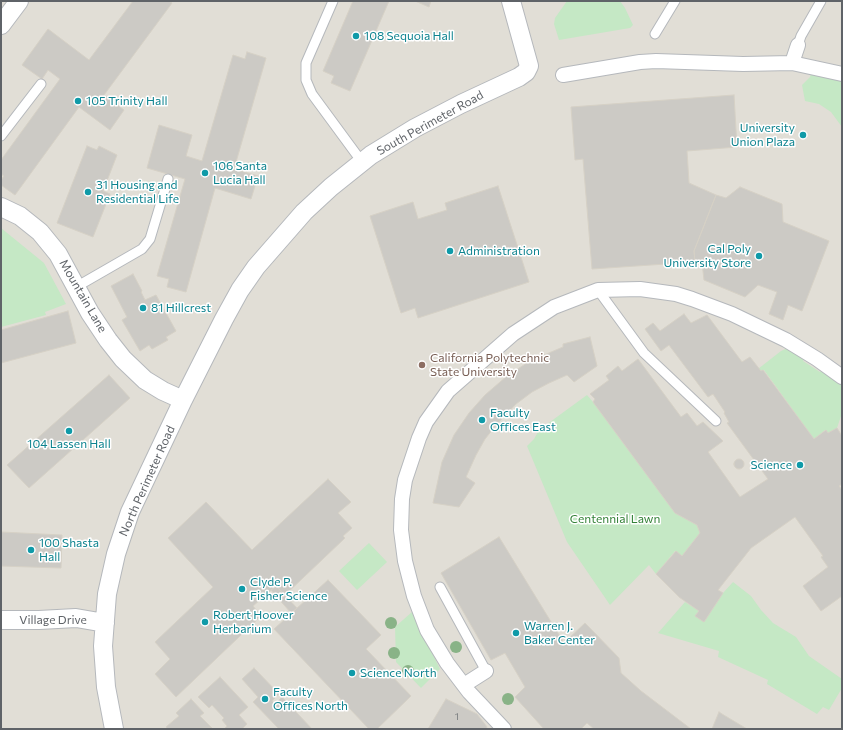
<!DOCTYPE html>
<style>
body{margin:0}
#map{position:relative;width:843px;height:730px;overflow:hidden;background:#f1efe8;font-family:Commissioner,sans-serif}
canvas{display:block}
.frame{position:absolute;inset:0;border:2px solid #5f6368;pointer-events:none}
</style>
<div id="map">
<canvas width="843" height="730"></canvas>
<div class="frame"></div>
</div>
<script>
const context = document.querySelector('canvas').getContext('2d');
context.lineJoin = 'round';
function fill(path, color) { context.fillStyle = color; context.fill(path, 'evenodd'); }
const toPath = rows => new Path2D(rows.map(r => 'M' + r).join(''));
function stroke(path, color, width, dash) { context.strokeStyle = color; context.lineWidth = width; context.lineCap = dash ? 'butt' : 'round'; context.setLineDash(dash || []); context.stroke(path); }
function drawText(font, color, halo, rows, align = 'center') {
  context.font = font + ' Commissioner,sans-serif'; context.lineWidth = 3; context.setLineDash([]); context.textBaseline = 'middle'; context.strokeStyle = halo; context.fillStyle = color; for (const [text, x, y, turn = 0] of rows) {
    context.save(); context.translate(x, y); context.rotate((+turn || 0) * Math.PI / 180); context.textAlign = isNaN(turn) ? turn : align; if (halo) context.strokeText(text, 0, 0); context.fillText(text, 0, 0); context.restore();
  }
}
fill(toPath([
 [1,1,842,1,842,729,1,729]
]), '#e1ded6');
fill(toPath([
 [567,1,620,1,625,8,633,25,630,28,559,40,554,24,555,18],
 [812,70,842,81,842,127,831,112,819,104,805,101,802,85,810,77],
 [1,228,44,263,66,304,45,312,46,315,1,327],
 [788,348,804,359,803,361,820,372,822,370,842,384,842,413,837,428,828,433,825,430,814,439,764,370,761,371,758,369,781,351],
 [587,395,593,402,675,513,697,525,700,533,682,556,675,551,656,574,649,565,610,605,567,542,527,446,534,439,539,430],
 [369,543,387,562,357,590,339,571],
 [733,582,751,596,761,610,773,623,796,637,809,656,842,679,842,688,829,710,823,707,817,714,767,684,768,680,718,657,719,651,658,633,685,602,699,611,695,616,704,622,723,593],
 [412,612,440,669,421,688,396,662,395,627]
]), '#c5e8c5');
const building = toPath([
 [133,1,168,1,172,3,104,95,124,110,110,130,79,107,15,195,1,185,1,180,4,176,1,174,1,160,60,79,48,70,42,79,22,65,48,29,89,60,133,1],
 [353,1,389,1,350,91,331,83,334,76,323,71,353,1],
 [415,1,431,1,429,7,415,1],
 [247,52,266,58,234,169,258,176,251,199,215,188,186,292,167,287,169,279,157,276,185,179,147,168,159,125,192,135,186,156,202,161,233,55,245,59,247,52],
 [734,95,737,147,687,151,689,183,716,195,694,251,695,262,592,269,583,159,575,160,571,107,734,95],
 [87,146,97,150,99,146,117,155,103,191,110,194,93,237,57,223,87,146],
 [498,186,529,282,418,318,415,308,401,313,370,216,413,202,418,219,447,210,445,203,498,186],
 [740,187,782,204,783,222,829,241,802,311,788,305,783,320,769,314,777,292,758,285,745,297,704,280,702,262,695,262,694,251,716,195,726,198,740,187],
 [133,274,142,291,141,292,145,300,156,295,176,331,166,337,168,340,152,349,149,345,140,351,122,320,127,317,111,286,133,274],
 [68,311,76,343,1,363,1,330,68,311],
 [684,314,691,323,707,315,742,362,750,357,761,371,763,370,814,439,826,430,828,433,837,428,842,436,842,484,839,486,842,490,842,596,821,611,803,586,828,567,821,557,823,556,795,517,751,548,718,590,723,593,704,622,695,616,699,611,679,597,656,574,676,551,682,556,700,533,697,525,675,513,593,402,595,399,590,394,609,380,606,376,618,366,622,371,638,359,681,417,687,413,697,426,703,422,723,441,708,452,740,497,768,479,727,423,729,422,724,413,725,412,713,394,708,397,669,345,661,351,645,329,653,323,660,331,684,314],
 [590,337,597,366,574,382,567,375,549,383,532,392,516,404,497,424,485,439,476,455,466,477,475,483,459,507,433,503,442,462,454,435,469,413,485,395,507,376,530,361,563,347,563,344,590,337],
 [109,375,130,398,29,488,7,465,109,375],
 '734 464a5 5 0 1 1 10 0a5 5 0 1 1-10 0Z',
 [328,479,351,502,338,513,352,528,343,536,345,538,285,595,276,586,253,606,261,616,176,697,155,674,170,659,155,642,213,587,168,538,206,502,252,550,328,479],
 [1,532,62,535,61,568,1,566,1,532],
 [499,537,564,643,585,623,619,658,621,673,641,691,691,729,594,729,587,723,581,729,544,729,515,697,525,687,505,653,491,660,441,573,499,537],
 [328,580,381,635,366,649,411,696,377,729,369,729,274,629,328,580],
 [276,586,297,608,291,613,271,590,276,586],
 [254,668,279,694,272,701,275,704,282,697,312,729,279,729,253,702,258,697,242,679,254,668],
 [220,677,248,707,239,715,247,724,242,729,224,729,227,726,222,720,224,718,212,705,209,708,198,697,220,677],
 [191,699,204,713,200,716,212,728,168,729,166,727,179,716,176,713,191,699],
 [446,699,477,714,487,727,486,729,428,729,446,699],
 [719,712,722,714,747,729,712,729,719,712]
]);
fill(building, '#cccac5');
stroke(building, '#d6d1c6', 1);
const service = toPath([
 [333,1,306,63,306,80,312,94,362,162],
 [655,34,675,1],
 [798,45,801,36,821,1],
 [1,136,41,84],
 [76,287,142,249,150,239,168,179],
 [598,290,644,353,716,421],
 [440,587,486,671]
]);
const pedestrian = toPath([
 [792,63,798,45],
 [563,75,640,62,656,61,743,64,792,63,842,74],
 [464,685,486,671],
 [504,729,469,692,447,663,427,630,414,596,405,561,401,530,402,499,405,480,419,438,426,422,448,391,513,334,554,307,598,290,640,289,676,294,692,299,732,314,786,340,817,359,842,377]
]);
const minor = toPath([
 [1,25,19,1],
 [1,207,20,216,40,232,58,254,90,313,108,340,123,359,145,380,163,391,183,400],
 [1,620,39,620,76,618,105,623],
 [114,729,106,687,103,646,107,594,116,554,130,512,183,400,224,319,240,290,256,267,304,212,331,187,371,155,415,128,461,104,519,77,526,72,529,66,511,1]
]);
stroke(service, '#b5b8bc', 11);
stroke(pedestrian, '#b5b8bc', 16);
stroke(minor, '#b5b8bc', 20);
stroke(service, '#fff', 9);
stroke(pedestrian, '#fff', 14);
stroke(minor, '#fff', 18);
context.fillStyle = '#89b387';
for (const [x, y] of [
 [391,623],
 [456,647],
 [394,653],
 [408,671],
 [508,699]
]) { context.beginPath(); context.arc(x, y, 6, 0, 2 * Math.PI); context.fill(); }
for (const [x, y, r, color] of [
 [356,36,4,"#0f9aa8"],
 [78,101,4,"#0f9aa8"],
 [803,135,4,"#0f9aa8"],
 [205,173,4,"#0f9aa8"],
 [88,192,4,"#0f9aa8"],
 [450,251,4,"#0f9aa8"],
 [759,256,4,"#0f9aa8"],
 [143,308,4,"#0f9aa8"],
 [422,365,4,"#8d6e63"],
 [482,420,4,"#0f9aa8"],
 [69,431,4,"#0f9aa8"],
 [800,465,4,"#0f9aa8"],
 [31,550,4,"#0f9aa8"],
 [242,589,4,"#0f9aa8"],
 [205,622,4,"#0f9aa8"],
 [516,633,4,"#0f9aa8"],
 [352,673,4,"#0f9aa8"],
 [265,699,4,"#0f9aa8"]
]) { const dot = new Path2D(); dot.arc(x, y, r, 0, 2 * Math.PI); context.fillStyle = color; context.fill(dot); stroke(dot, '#fff', 1.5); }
drawText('10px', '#7a7d7f', null, [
 ["1",457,717]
]);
drawText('12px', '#0d838f', '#fff', [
 ["108 Sequoia Hall",364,36],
 ["105 Trinity Hall",86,101],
 ["University",795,128,"right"],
 ["Union Plaza",795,142,"right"],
 ["106 Santa",213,166],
 ["Lucia Hall",213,180],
 ["31 Housing and",96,185],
 ["Residential Life",96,199],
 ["Cal Poly",751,249,"right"],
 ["University Store",751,263,"right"],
 ["Administration",458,251],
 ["81 Hillcrest",151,308],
 ["Faculty",490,413],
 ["Offices East",490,427],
 ["104 Lassen Hall",69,444,"center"],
 ["Science",792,465,"right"],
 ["100 Shasta",39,543],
 ["Hall",39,557],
 ["Clyde P.",250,582],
 ["Fisher Science",250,596],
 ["Robert Hoover",213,615],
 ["Herbarium",213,629],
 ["Warren J.",524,626],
 ["Baker Center",524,640],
 ["Science North",360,673],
 ["Faculty",273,692],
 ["Offices North",273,706]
], 'left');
drawText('12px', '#5f6368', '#fff', [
 ["South Perimeter Road",430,123,-29],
 ["Mountain Lane",83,296,60],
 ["North Perimeter Road",147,481,-66],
 ["Village Drive",53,620]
]);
drawText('12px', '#785e54', '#fff', [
 ["California Polytechnic",430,358],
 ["State University",430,372]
], 'left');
drawText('12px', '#348238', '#fff', [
 ["Centennial Lawn",615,519]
]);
</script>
